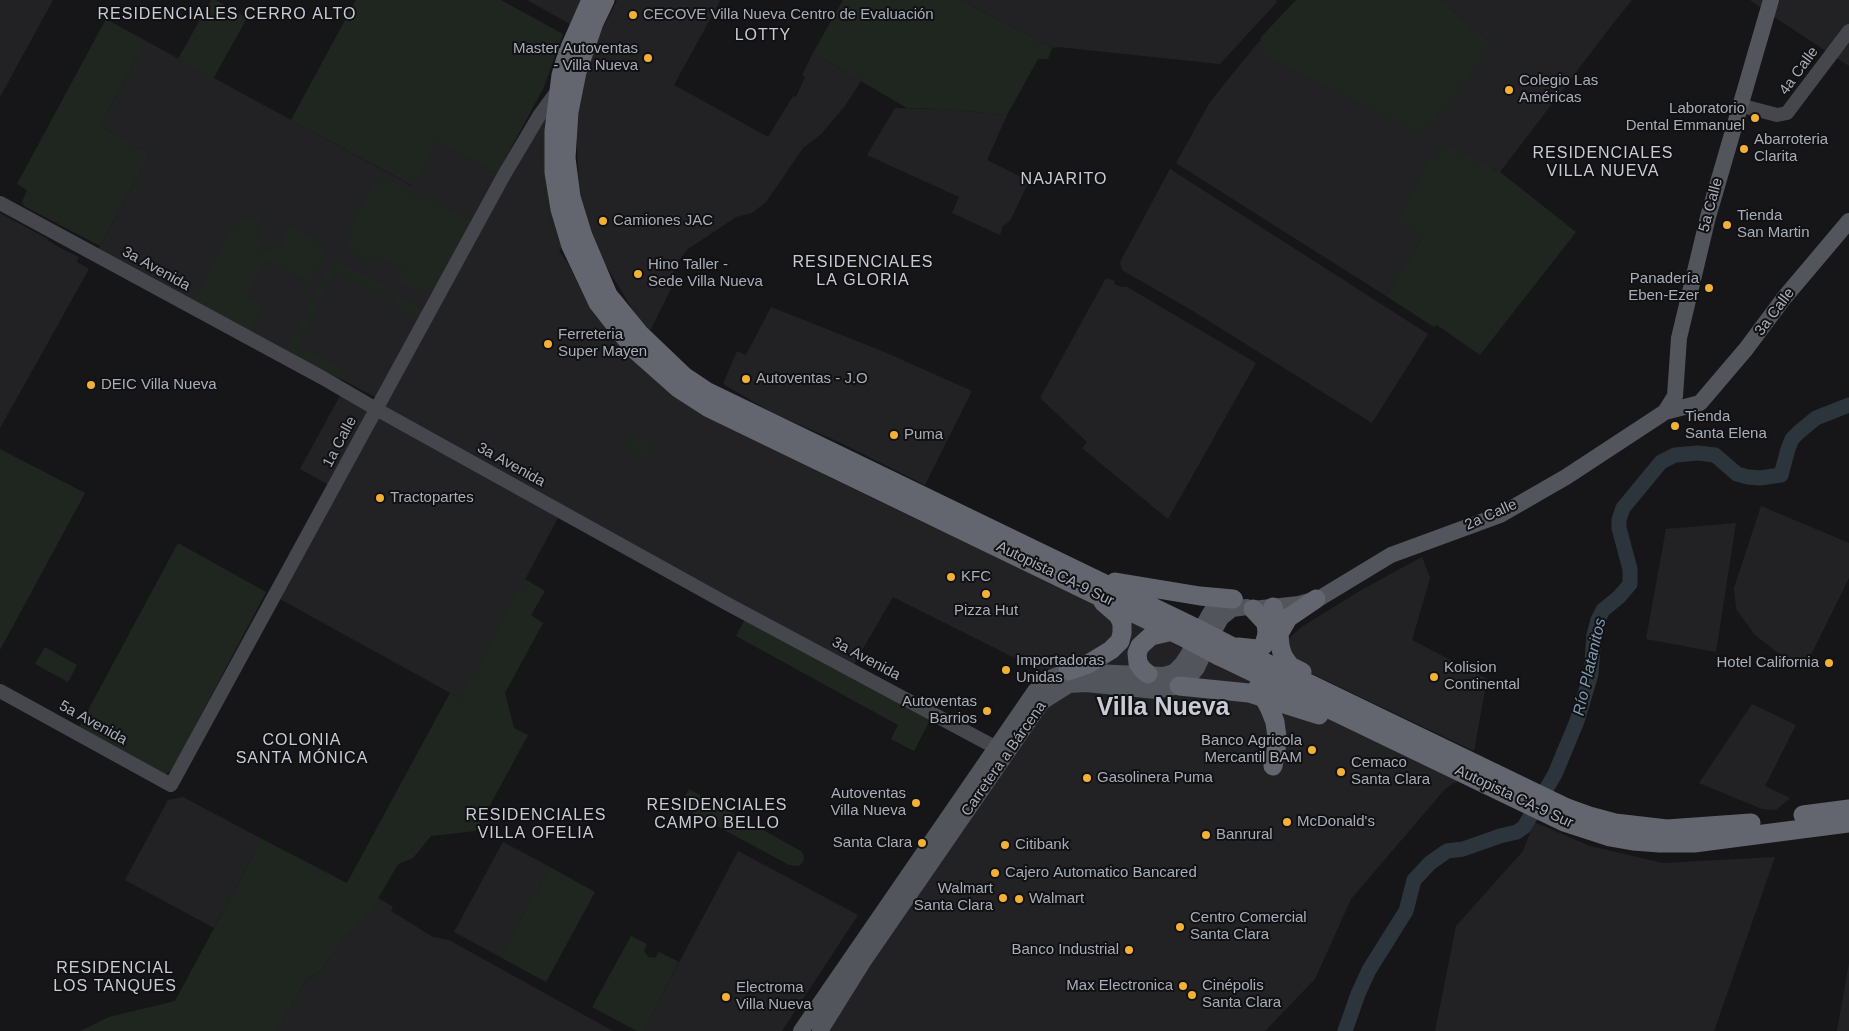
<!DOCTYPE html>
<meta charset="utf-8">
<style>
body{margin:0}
canvas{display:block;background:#161618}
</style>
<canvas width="1849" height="1031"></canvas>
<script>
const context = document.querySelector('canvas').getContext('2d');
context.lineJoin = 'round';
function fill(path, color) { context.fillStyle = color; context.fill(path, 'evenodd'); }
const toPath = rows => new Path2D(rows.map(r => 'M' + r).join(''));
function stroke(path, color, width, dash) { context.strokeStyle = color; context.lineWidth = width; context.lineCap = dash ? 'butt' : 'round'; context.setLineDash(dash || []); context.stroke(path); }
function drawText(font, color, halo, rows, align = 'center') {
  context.font = font + ' Helvetica,sans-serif'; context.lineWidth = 4; context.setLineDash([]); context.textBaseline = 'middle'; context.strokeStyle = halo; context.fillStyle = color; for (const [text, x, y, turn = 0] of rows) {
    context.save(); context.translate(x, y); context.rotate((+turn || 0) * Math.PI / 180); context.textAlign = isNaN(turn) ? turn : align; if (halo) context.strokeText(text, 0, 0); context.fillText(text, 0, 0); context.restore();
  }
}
fill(toPath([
 [0,0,53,0,0,97],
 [527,0,583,0,570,24],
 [617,0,718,0,720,1,674,85,768,137,793,96,796,97,805,77,802,75,813,53,861,81,845,106,821,134,803,148,766,202,752,213,736,217,688,249,680,259,672,275,672,287,650,331,638,318,605,264,592,238,581,204,579,185,576,131,582,80,596,42],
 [961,0,1276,0,1277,2,1220,64,1058,47,1052,48],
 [1440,0,1632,0,1615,21,1500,172,1463,153,1439,144,1422,239,1386,296,1176,163,1210,102,1260,40,1260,45,1493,45],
 [1750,0,1849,0,1849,66,1765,11],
 [146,41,412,186,436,140,497,174,375,397,98,250,150,154,100,126],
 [895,108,945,109,1007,115,987,160,1029,181,1010,221,1003,226,1000,235,952,213,959,197,867,155],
 [536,129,541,132,542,169,545,196,559,251,567,262,590,307,619,344,728,424,833,479,933,527,1478,769,1446,788,1351,899,1315,979,1265,1031,824,1031,1045,673,893,597,854,664,608,532,384,408],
 [1170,169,1428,334,1372,423,1193,311,1122,270,1120,262],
 [0,213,46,238,50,242,64,250,79,257,77,262,89,269,0,428],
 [1106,278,1115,281,1114,284,1121,287,1127,287,1134,291,1256,363,1168,519,1082,448,1087,442,1040,398],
 [771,307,882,351,972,391,925,485,841,443,773,413,723,384,737,351,746,355],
 [341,394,366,407,367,415,329,485,300,469],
 [379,418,559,516,461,699,280,599],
 [1761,506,1849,543,1849,578,1805,667,1778,653,1755,635,1736,609,1734,588],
 [1736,523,1716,652,1646,639,1666,529],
 [1422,557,1430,578,1412,640,1487,679,1474,751,1298,667,1287,648,1288,639,1303,626,1363,589],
 [1752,704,1796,725,1765,786,1790,798,1776,810,1762,809,1699,783],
 [183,797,262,839,214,928,125,880,168,800],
 [1534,822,1590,846,1663,863,1775,857,1714,1031,1435,1031,1456,926,1523,851],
 [503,842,550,867,500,957,454,932],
 [738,851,858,915,782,1031,643,1031],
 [378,898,393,907,391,911,433,937,449,940,613,1031,277,1031,305,981,322,970,344,938,365,921],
 [1849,963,1849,1031,1837,1031]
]), '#222225');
fill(toPath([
 [211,0,216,0,247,18,213,79,178,59],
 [356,0,501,0,563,34,544,87,497,174,437,141,413,186,291,120],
 [843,0,961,0,1052,48,1048,59,1038,59,1007,115,945,109,907,108,813,53],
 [1296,0,1440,0,1493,45,1421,136,1263,54,1260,45,1261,37],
 [106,19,146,41,100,126,150,154,100,246,24,206,22,202,27,190,17,184],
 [544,118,547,120,562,247,559,251,545,196,542,169,541,132,536,129],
 [1440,143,1463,153,1500,172,1576,232,1480,355,1437,325,1434,327,1386,296,1422,239,1398,220],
 [378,175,424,199,426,196,472,221,435,289,430,292,417,290,397,280,403,269,379,256,373,265,347,250,344,239],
 [258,215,264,218,261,224,262,228,255,230,262,252,284,246,280,232,291,227,322,244,324,246,326,252,324,258,302,300,298,298,307,282,265,260,246,296,264,305,250,332,194,302,239,217,245,221,248,216,255,220],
 [333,261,336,261,387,288,382,297,335,272,297,344,344,370,340,379,285,350],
 [397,296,424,310,417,322,391,308],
 [632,432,652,445,643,460,623,447],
 [0,449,85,493,0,650],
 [178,543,266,592,172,770,166,774,162,774,79,727],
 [525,579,545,591,531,615,543,623,505,693,514,728,528,735,476,831,431,836,413,858,398,864,365,921,344,938,322,970,305,981,277,1031,80,1031,109,1017,175,1001,262,839,347,883,450,693,461,698],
 [745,619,931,718,914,751,891,739,898,725,736,636],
 [45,647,77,665,68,682,35,664],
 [689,789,801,851,804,856,803,862,799,866,789,865,680,806],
 [550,867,595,892,546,982,500,957],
 [631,936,647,944,644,951,648,957,655,958,659,952,679,962,643,1031,637,1031,592,1007]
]), '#1e261f');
stroke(toPath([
 [1345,1031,1358,994,1369,970,1406,911,1414,880,1430,863,1447,851,1463,849,1500,836,1517,832,1524,827,1555,774,1577,721,1591,674,1594,635,1598,620,1603,610,1619,597,1630,584,1630,569,1619,528,1619,520,1623,508,1661,462,1675,455,1698,453,1715,455,1737,474,1748,477,1760,478,1781,475,1788,449,1792,439,1799,432,1816,418,1849,405]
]), '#2c353c', 15);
stroke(toPath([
 [1739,105,1777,115,1787,113,1849,31],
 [0,203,323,378,376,409,724,602,1004,752],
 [0,691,171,785,504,175,539,116,558,90]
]), '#45474d', 14);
stroke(toPath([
 [1665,412,1675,396,1679,338,1708,217,1771,0],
 [801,1031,1035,691,1050,678,1068,671,1164,675,1174,672,1182,664,1188,655,1209,615,1213,609,1225,601,1235,599],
 [820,1031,863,962,1042,702,1069,685,1086,684,1156,691,1179,686,1188,679,1197,668,1216,627,1221,618,1232,609,1247,607,1253,609,1299,604,1320,598,1391,555,1500,515,1566,477,1665,412,1700,403,1746,349,1784,298,1849,221]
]), '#53555c', 16);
stroke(toPath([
 [591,0,568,52,561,75,554,131,554,172,560,209,571,246,598,303,634,349,678,388,709,408,1187,639],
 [605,0,594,23,577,72,569,112,566,158,571,197,583,236,608,295,639,333,685,377,706,391,1196,628],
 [1115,582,1200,596,1233,599],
 [1273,607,1278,622,1280,646,1283,656,1290,666,1302,672],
 [1280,632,1288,618,1316,599],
 [1225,643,1567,808,1589,816,1615,823,1667,829,1751,823],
 [1238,647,1257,649,1263,646,1266,638,1267,632,1266,623,1253,609],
 [1219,656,1564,822,1610,837,1633,841,1660,843,1694,843,1849,823],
 [1068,671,1088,664,1111,650,1120,641,1122,633,1122,623,1118,615,1103,602],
 [1148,674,1142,669,1138,663,1137,653,1140,646,1151,636,1173,631],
 [1179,686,1249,693,1319,715],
 [1270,709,1275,722,1277,737,1276,751,1273,766],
 [1803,815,1849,809]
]), '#63666e', 19);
stroke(toPath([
 [1196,628,1225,643],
 [1187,639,1219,656],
 [1258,687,1270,709]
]), '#63666e', 19);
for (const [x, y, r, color] of [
 [633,15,5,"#f2b134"],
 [648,58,5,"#f2b134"],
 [1509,90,5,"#f2b134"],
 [1755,118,5,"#f2b134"],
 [1744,149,5,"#f2b134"],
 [603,221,5,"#f2b134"],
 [1727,225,5,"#f2b134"],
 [638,274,5,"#f2b134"],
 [1709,288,5,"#f2b134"],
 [548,344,5,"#f2b134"],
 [746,379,5,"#f2b134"],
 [91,385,5,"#f2b134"],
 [1675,426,5,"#f2b134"],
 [894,435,5,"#f2b134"],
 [380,498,5,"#f2b134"],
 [951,577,5,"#f2b134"],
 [986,594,5,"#f2b134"],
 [1829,663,5,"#f2b134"],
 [1006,670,5,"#f2b134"],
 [1434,677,5,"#f2b134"],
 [987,711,5,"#f2b134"],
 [1312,750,5,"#f2b134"],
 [1341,772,5,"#f2b134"],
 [1087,778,5,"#f2b134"],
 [916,803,5,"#f2b134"],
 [1287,822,5,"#f2b134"],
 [1206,835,5,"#f2b134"],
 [922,843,5,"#f2b134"],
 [1005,845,5,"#f2b134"],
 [995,873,5,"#f2b134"],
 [1003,898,5,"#f2b134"],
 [1019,899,5,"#f2b134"],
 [1180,927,5,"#f2b134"],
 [1129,950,5,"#f2b134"],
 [1183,986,5,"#f2b134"],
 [1192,995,5,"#f2b134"],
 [726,997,5,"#f2b134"]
]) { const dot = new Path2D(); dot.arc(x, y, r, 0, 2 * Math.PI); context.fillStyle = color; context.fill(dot); stroke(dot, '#111113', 2); }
drawText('15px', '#a8adb8', '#111113', [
 ["CECOVE Villa Nueva Centro de Evaluación",643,15],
 ["Master Autoventas",638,49,"right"],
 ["- Villa Nueva",638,66,"right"],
 ["Colegio Las",1519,81],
 ["Américas",1519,98],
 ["Laboratorio",1745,109,"right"],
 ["Dental Emmanuel",1745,126,"right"],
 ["Abarroteria",1754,140],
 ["Clarita",1754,157],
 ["Tienda",1737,216],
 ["San Martin",1737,233],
 ["Camiones JAC",613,221],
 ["Hino Taller -",648,265],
 ["Sede Villa Nueva",648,282],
 ["Panadería",1699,279,"right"],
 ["Eben-Ezer",1699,296,"right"],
 ["Ferreteria",558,335],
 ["Super Mayen",558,352],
 ["Autoventas - J.O",756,379],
 ["DEIC Villa Nueva",101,385],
 ["Tienda",1685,417],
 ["Santa Elena",1685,434],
 ["Puma",904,435],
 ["Tractopartes",390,498],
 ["KFC",961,577],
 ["Pizza Hut",986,611,"center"],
 ["Importadoras",1016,661],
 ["Unidas",1016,678],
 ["Hotel California",1819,663,"right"],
 ["Kolision",1444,668],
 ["Continental",1444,685],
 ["Autoventas",977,702,"right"],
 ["Barrios",977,719,"right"],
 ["Banco Agricola",1302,741,"right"],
 ["Mercantil BAM",1302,758,"right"],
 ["Cemaco",1351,763],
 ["Santa Clara",1351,780],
 ["Gasolinera Puma",1097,778],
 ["Autoventas",906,794,"right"],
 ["Villa Nueva",906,811,"right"],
 ["McDonald's",1297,822],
 ["Banrural",1216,835],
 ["Santa Clara",912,843,"right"],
 ["Citibank",1015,845],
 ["Cajero Automatico Bancared",1005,873],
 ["Walmart",993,889,"right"],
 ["Santa Clara",993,906,"right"],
 ["Walmart",1029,899],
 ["Centro Comercial",1190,918],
 ["Santa Clara",1190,935],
 ["Banco Industrial",1119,950,"right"],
 ["Max Electronica",1173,986,"right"],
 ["Cinépolis",1202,986],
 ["Santa Clara",1202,1003],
 ["Electroma",736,988],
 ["Villa Nueva",736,1005]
], 'left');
drawText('15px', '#a8adb8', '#111113', [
 ["4a Calle",1799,71,-54],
 ["5a Calle",1711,205,-75],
 ["3a Avenida",156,269,29],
 ["3a Calle",1775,312,-53],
 ["1a Calle",340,442,-62],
 ["3a Avenida",511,465,29],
 ["2a Calle",1491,515,-24],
 ["Autopista CA-9 Sur",1055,574,26],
 ["3a Avenida",866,659,28],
 ["5a Avenida",93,723,29],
 ["Carretera a Bárcena",1004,759,-55],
 ["Autopista CA-9 Sur",1514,797,25]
]);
context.letterSpacing = '1px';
drawText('16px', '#c9ccd4', '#111113', [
 ["RESIDENCIALES CERRO ALTO",227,15],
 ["LOTTY",763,36],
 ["RESIDENCIALES",1603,154],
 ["VILLA NUEVA",1603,172],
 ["NAJARITO",1064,180],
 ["RESIDENCIALES",863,263],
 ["LA GLORIA",863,281],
 ["COLONIA",302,741],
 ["SANTA MÓNICA",302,759],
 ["RESIDENCIALES",717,806],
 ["CAMPO BELLO",717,824],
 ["RESIDENCIALES",536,816],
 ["VILLA OFELIA",536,834],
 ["RESIDENCIAL",115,969],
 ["LOS TANQUES",115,987]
]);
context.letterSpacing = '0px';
drawText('italic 16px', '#7f9bb3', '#111113', [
 ["Río Platanitos",1590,667,-77]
]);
drawText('bold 25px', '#c9ccd4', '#111113', [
 ["Villa Nueva",1163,708]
]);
</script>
